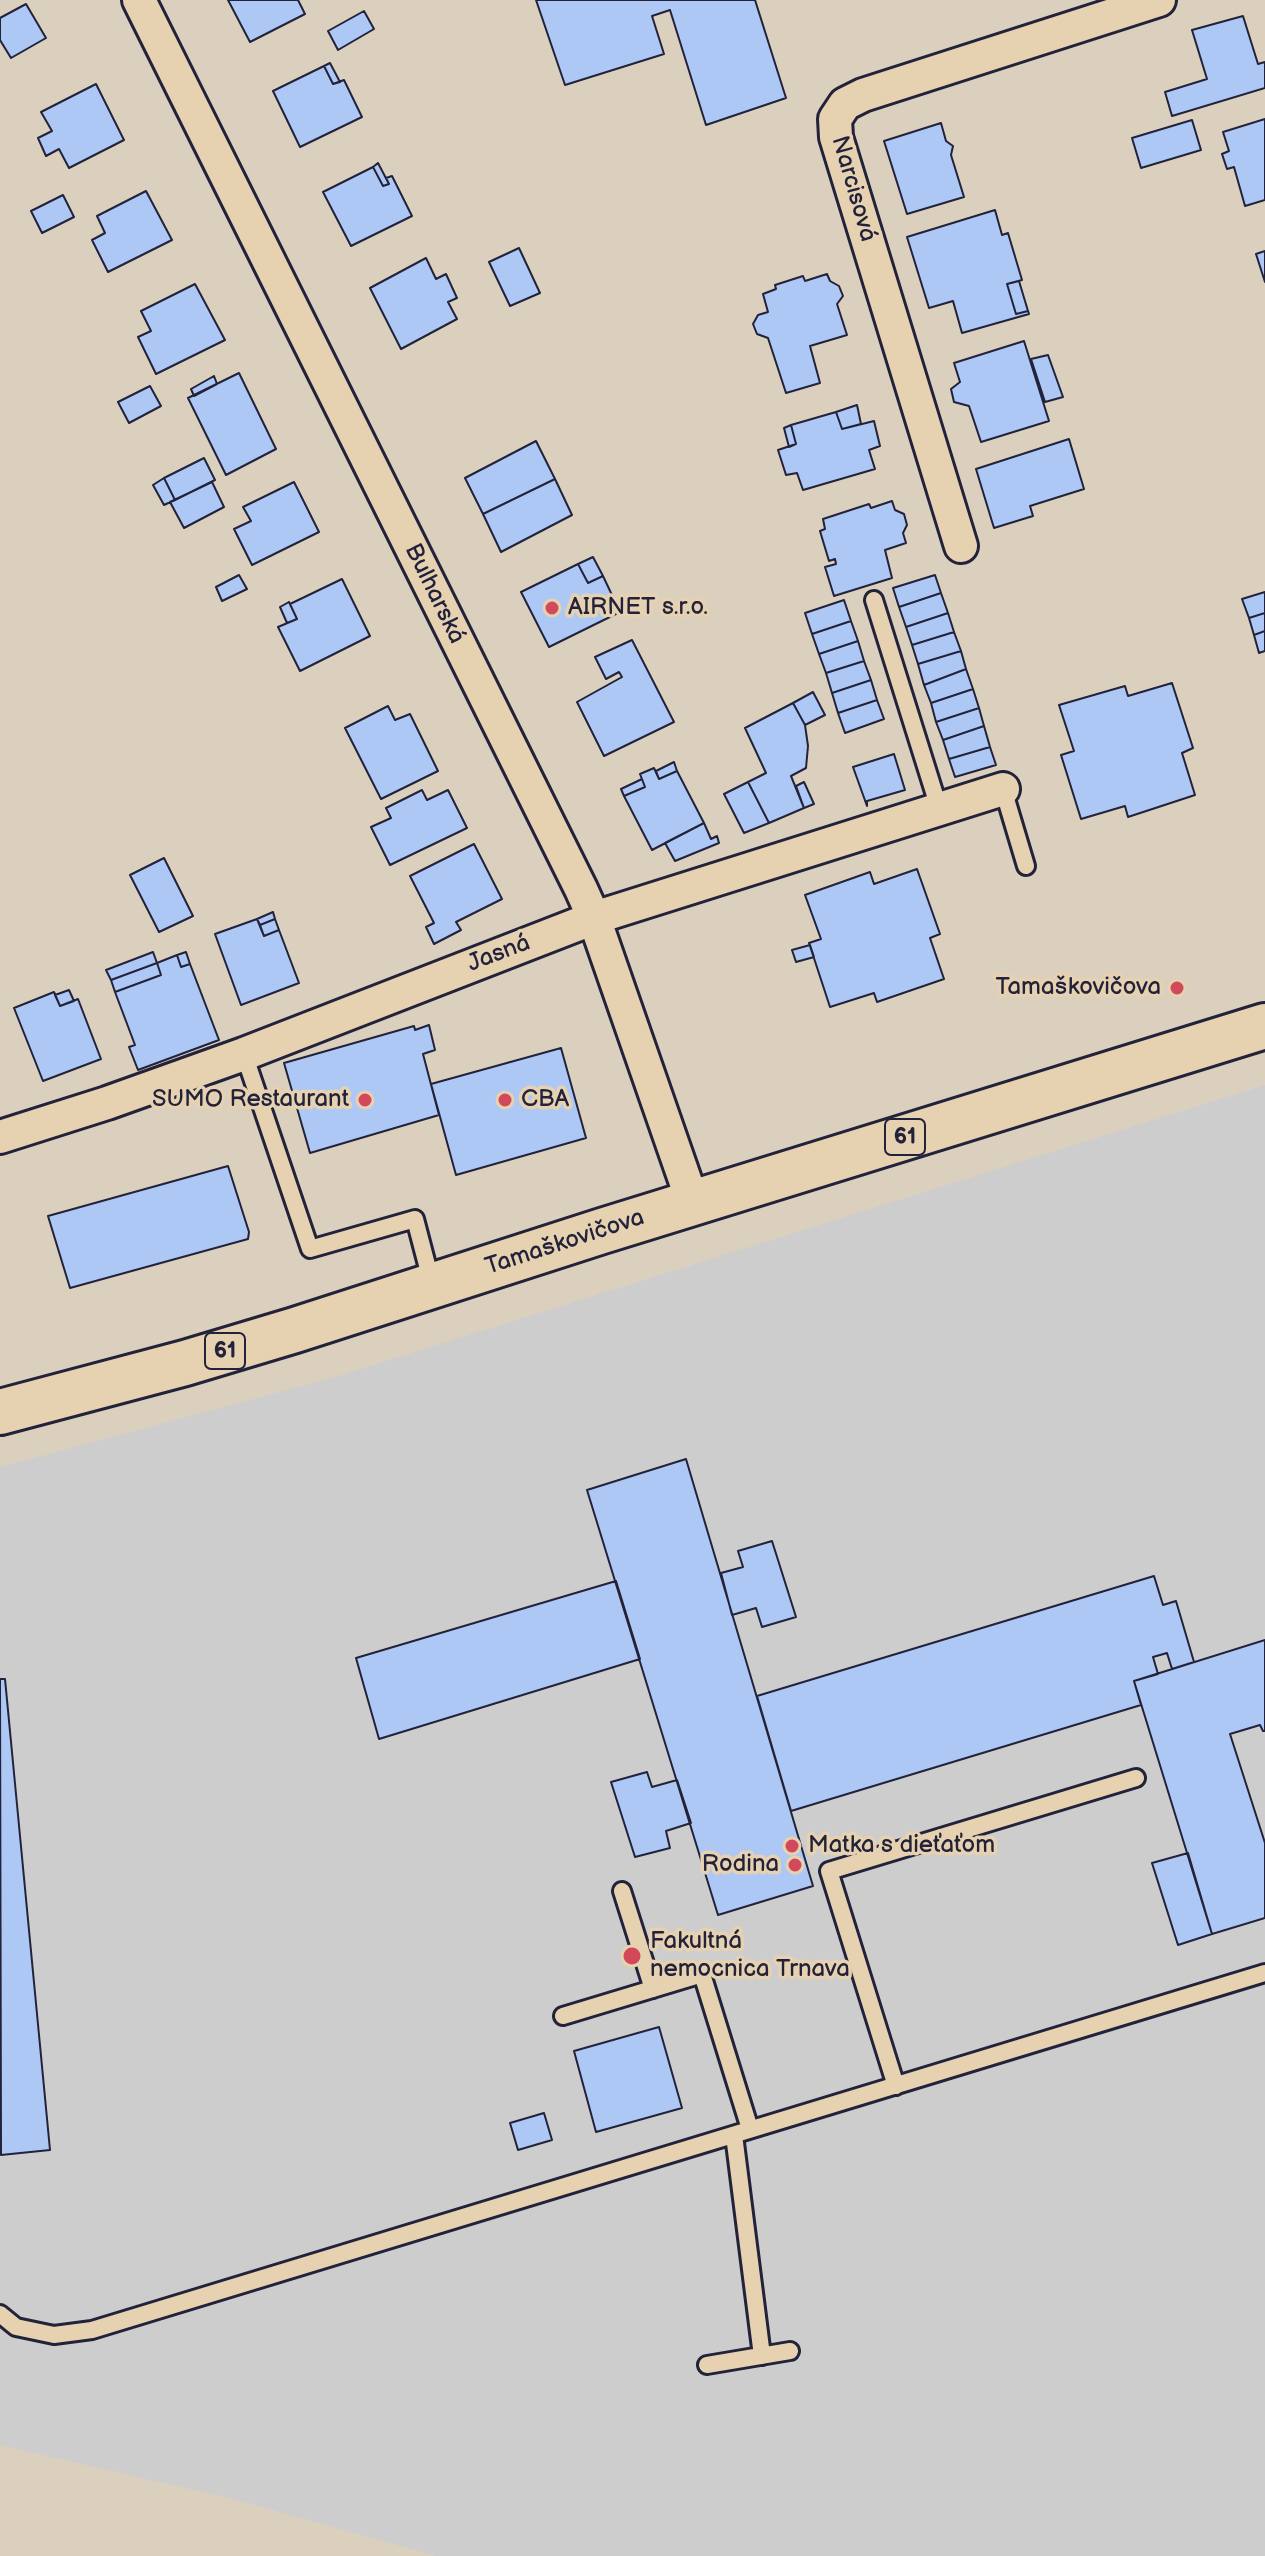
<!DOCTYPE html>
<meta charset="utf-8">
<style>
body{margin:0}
canvas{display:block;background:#dbcfbe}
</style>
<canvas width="1265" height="2556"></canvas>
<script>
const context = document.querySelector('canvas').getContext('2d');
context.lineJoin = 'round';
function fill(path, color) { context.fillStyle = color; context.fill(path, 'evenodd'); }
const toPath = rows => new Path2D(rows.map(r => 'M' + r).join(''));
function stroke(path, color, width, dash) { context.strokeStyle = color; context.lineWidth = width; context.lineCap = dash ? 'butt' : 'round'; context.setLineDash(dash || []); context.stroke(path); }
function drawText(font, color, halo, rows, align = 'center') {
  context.font = font + ' "Balsamiq Sans",sans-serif'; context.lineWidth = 7; context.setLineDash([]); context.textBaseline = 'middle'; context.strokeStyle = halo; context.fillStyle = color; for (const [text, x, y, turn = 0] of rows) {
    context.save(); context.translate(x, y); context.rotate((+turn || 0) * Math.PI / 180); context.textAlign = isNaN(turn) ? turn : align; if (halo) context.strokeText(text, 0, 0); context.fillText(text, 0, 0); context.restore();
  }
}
fill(toPath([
 [1265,1085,1265,2556,436,2556,237,2500,0,2445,0,1467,332,1378]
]), '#cdcdce');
const building = toPath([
 [228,0,298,0,305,14,250,42,228,0],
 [536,0,755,0,786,98,706,125,670,10,652,16,664,54,565,85,536,0],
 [26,4,46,38,11,58,0,40,0,18,26,4],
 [364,11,374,29,338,50,328,31,364,11],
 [1243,16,1258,64,1265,62,1265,88,1172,116,1165,92,1207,79,1192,30,1243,16],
 [330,63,340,82,333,84,324,66,330,63],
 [324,66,333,84,344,80,362,117,300,147,273,91,324,66],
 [96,84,124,140,69,168,59,149,46,156,38,138,52,131,41,112,96,84],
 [1265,119,1265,200,1245,206,1234,167,1227,169,1222,154,1229,151,1223,132,1265,119],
 [1192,120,1201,150,1141,168,1132,138,1192,120],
 [941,123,946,141,953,146,951,155,964,197,907,214,884,141,941,123],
 [378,163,389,184,383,186,373,167,378,163],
 [373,167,383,186,389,184,386,178,392,176,412,216,351,246,323,192,373,167],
 [146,191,172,240,108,272,92,240,105,233,97,216,146,191],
 [63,195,74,217,42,233,31,211,63,195],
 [995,210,1002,235,1008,233,1022,280,1007,284,1016,314,1028,311,1029,314,962,333,953,301,929,308,907,237,995,210],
 [519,248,540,293,510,306,489,262,519,248],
 [1265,251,1265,282,1256,254,1265,251],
 [426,258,436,279,446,274,457,298,448,302,457,319,401,349,370,288,426,258],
 [827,274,830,281,839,286,843,296,837,304,847,335,810,346,820,383,786,393,768,338,757,334,753,324,758,315,768,312,763,294,776,289,775,285,803,276,805,281,827,274],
 [1019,281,1028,311,1016,314,1007,284,1019,281],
 [195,284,225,340,156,374,138,337,151,331,141,311,195,284],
 [1024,341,1049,421,981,442,969,406,954,402,951,389,960,382,954,363,1024,341],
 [1048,355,1063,397,1045,402,1031,359,1048,355],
 [239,373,276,449,226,475,188,398,239,373],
 [214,376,217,384,194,396,191,389,214,376],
 [150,386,161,406,129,423,118,402,150,386],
 [857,405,861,424,842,429,836,412,857,405],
 [836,412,842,429,874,421,880,446,869,450,875,469,803,490,797,473,786,475,778,450,796,444,791,425,836,412],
 [791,425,796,444,789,447,784,428,791,425],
 [1069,439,1084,489,1030,506,1033,516,994,528,976,469,1069,439],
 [536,441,555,479,483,514,465,478,536,441],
 [204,458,215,480,175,500,164,478,204,458],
 [164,478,175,500,164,505,153,485,164,478],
 [555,479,572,515,501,552,483,514,555,479],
 [212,482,224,507,184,528,170,502,212,482],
 [294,482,319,532,252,565,234,529,251,521,243,507,294,482],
 [892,501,895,510,904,514,907,525,903,533,906,543,885,550,892,578,834,596,825,567,836,564,835,559,829,561,820,531,825,529,823,519,869,504,871,508,892,501],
 [593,557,603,576,588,583,578,564,593,557],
 [578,564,588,583,603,576,620,612,549,647,521,592,578,564],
 [239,575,247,589,222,601,216,587,239,575],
 [935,575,941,593,899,607,893,588,935,575],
 [342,579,370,636,300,671,278,627,297,619,290,604,342,579],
 [1265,592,1265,613,1249,618,1242,599,1265,592],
 [941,593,948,613,906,627,899,607,941,593],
 [844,600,851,621,812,634,805,613,844,600],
 [289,602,297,619,287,623,280,607,289,602],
 [948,613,954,632,912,645,906,627,948,613],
 [1265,613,1265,631,1254,635,1249,618,1265,613],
 [851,621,858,641,819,654,812,634,851,621],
 [1265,631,1265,651,1259,653,1254,635,1265,631],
 [954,632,961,651,918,664,912,645,954,632],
 [632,640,674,722,604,756,577,702,622,677,619,672,606,679,595,657,632,640],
 [858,641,864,661,826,673,819,654,858,641],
 [961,651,966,669,924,685,918,664,961,651],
 [864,661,871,680,832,693,826,673,864,661],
 [966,669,973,689,931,703,924,685,966,669],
 [871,680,877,700,838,713,832,693,871,680],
 [1172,683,1193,748,1182,753,1195,795,1128,817,1125,806,1081,819,1061,755,1074,751,1059,705,1125,686,1128,696,1172,683],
 [973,689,979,708,936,722,931,703,973,689],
 [813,692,825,715,805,725,793,703,813,692],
 [877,700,884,719,845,733,838,713,877,700],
 [793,703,805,725,808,746,806,768,791,776,804,808,769,823,748,782,766,773,745,728,793,703],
 [388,706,395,720,410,714,438,771,381,799,345,728,388,706],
 [979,708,984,726,943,740,936,722,979,708],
 [984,726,990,747,949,759,943,740,984,726],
 [990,747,996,765,955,777,949,759,990,747],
 [894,754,905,790,867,801,867,806,853,767,894,754],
 [674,762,677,771,659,779,656,771,674,762],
 [654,768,659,779,677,771,704,823,652,850,624,796,645,787,640,774,654,768],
 [642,779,645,787,624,796,621,789,642,779],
 [748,782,769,823,744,833,724,794,748,782],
 [804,782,814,804,804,808,796,786,804,782],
 [422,790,427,800,448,790,467,828,390,865,371,827,391,818,386,808,422,790],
 [704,823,711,839,717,836,719,843,675,861,665,843,704,823],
 [474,844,502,899,456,922,461,930,434,944,426,927,434,923,410,876,474,844],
 [164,858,193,916,159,932,130,875,164,858],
 [917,869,940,934,930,938,944,979,877,1002,874,993,830,1007,809,943,821,939,805,895,870,872,874,884,917,869],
 [273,912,275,919,260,925,257,919,273,912],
 [257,919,264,936,279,930,299,983,241,1005,215,934,257,919],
 [275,919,279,930,264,936,260,925,275,919],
 [810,945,814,957,796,962,792,950,810,945],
 [153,952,157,963,111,980,106,970,153,952],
 [186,952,190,964,181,967,177,955,186,952],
 [177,955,181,967,190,964,219,1040,138,1070,129,1047,135,1045,115,992,161,975,157,963,177,955],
 [157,963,161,975,115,992,111,980,157,963],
 [69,990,74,1001,60,1006,55,995,69,990],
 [54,992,60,1006,78,999,101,1059,43,1081,14,1008,54,992],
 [429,1025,435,1050,423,1054,439,1115,310,1153,284,1063,414,1026,415,1030,429,1025],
 [561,1048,586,1138,456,1175,431,1084,561,1048],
 [228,1166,249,1232,248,1239,70,1288,48,1216,228,1166],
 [686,1459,813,1886,718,1915,587,1490,686,1459],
 [772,1541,796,1617,762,1627,756,1608,732,1615,721,1573,743,1567,738,1551,772,1541],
 [1154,1576,1163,1605,1176,1601,1194,1662,1172,1669,1167,1653,1153,1657,1158,1674,1134,1681,1141,1705,791,1811,757,1696,1154,1576],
 [616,1581,640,1659,379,1739,356,1658,616,1581],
 [1265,1640,1265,1731,1263,1731,1260,1725,1230,1734,1265,1843,1265,1918,1212,1934,1134,1681,1265,1640],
 [0,1679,5,1679,50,2150,1,2155,0,1679],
 [647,1772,652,1787,677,1780,691,1823,666,1831,670,1848,635,1857,611,1782,647,1772],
 [1188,1853,1212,1934,1178,1945,1152,1863,1188,1853],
 [659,2027,682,2108,596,2132,574,2051,659,2027],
 [544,2113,552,2140,518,2150,510,2123,544,2113]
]);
fill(building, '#adc8f5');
stroke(building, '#22223b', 2);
const lane = toPath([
 [874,600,939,808],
 [1003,789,1026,866],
 [244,1054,310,1249,415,1219,432,1284],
 [622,1891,653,1989],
 [563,2016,702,1974,750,2129],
 [896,2086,829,1871,1136,1778],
 [734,2135,762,2356],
 [0,2314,16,2327,54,2335,92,2330,1265,1973],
 [707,2365,790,2351]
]);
const street = toPath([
 [139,0,581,889,594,918,693,1203],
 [961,546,836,137,835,119,845,104,863,95,1159,0],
 [0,1137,107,1103,244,1054,594,918,1003,789]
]);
const primary = toPath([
 [0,1412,185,1363,295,1330,602,1231,1265,1026]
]);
stroke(lane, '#22223b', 22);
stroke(street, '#22223b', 38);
stroke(primary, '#22223b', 50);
stroke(lane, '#e6d1b0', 16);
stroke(street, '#e6d1b0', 32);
stroke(primary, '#e6d1b0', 44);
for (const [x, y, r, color] of [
 [552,608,8,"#d1495b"],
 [1177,988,8,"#d1495b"],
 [365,1100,8,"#d1495b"],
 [505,1100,8,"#d1495b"],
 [792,1846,8,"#d1495b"],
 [795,1865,8,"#d1495b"],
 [632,1956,10,"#d1495b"]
]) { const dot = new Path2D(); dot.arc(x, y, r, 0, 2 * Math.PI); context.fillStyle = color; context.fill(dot); stroke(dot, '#e6d1b0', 3); }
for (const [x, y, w] of [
 [905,1137,40],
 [225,1351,40]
]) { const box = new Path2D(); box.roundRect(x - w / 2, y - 18, w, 36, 6); context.fillStyle = '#e6d1b0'; context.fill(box); stroke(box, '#22223b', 2); }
drawText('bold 22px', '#22223b', null, [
 ["61",905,1137],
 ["61",225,1351]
]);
drawText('24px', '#22223b', '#e6d1b0', [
 ["Narcisová",853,189,74],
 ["Bulharská",434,594,64],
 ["Jasná",499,954,-21],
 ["Tamaškovičova",565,1243,-18]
]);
drawText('24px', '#22223b', '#e6d1b0', [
 ["AIRNET s.r.o.",568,608],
 ["Tamaškovičova",1161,988,"right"],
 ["SUMO Restaurant",349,1100,"right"],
 ["CBA",521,1100],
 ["Matka s dieťaťom",808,1846],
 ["Rodina",779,1865,"right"],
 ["Fakultná",650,1942],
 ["nemocnica Trnava",650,1970]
], 'left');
</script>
